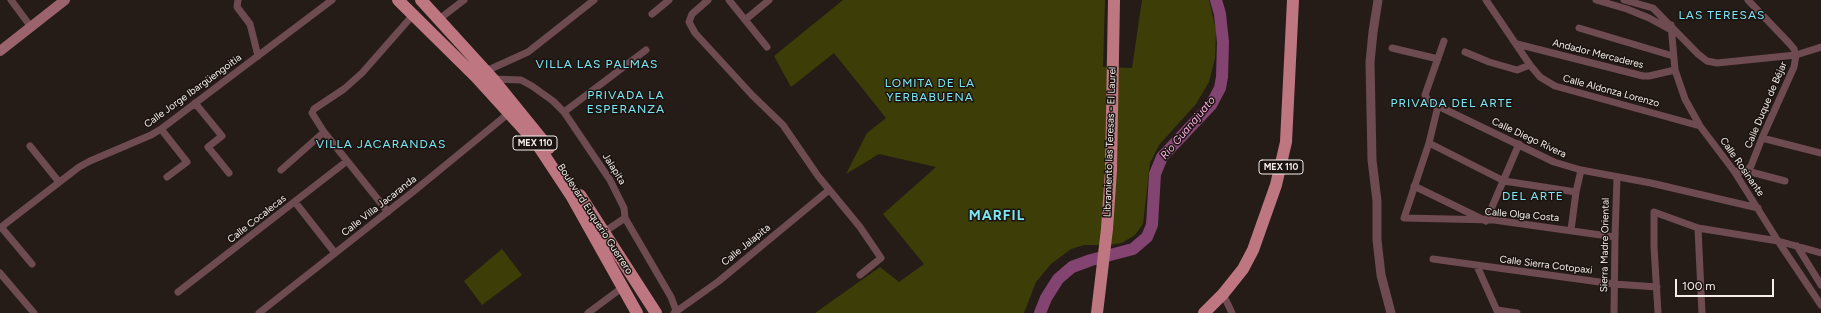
<!DOCTYPE html>
<meta charset="utf-8">
<style>
body{margin:0}
#map{position:relative;width:1821px;height:313px;overflow:hidden;background:#251c18;font-family:Figtree,sans-serif}
canvas{display:block}
.scale{position:absolute;left:1675px;top:279px;width:99px;height:18px;box-sizing:border-box;border:2px solid #f5efec;border-top:0;padding-left:5px;font-size:12px;line-height:14px;white-space:nowrap;color:#f5efec;-webkit-text-stroke:3px #1b130f;paint-order:stroke}
</style>
<div id="map">
<canvas width="1821" height="313"></canvas>
<div class="scale">100 m</div>
</div>
<script>
const context = document.querySelector('canvas').getContext('2d');
context.lineJoin = 'round';
function fill(path, color) { context.fillStyle = color; context.fill(path, 'evenodd'); }
const toPath = rows => new Path2D(rows.map(r => 'M' + r).join(''));
function stroke(path, color, width, dash) { context.strokeStyle = color; context.lineWidth = width; context.lineCap = dash ? 'butt' : 'round'; context.setLineDash(dash || []); context.stroke(path); }
function drawText(font, color, halo, rows, align = 'center') {
  context.font = font + ' Figtree,sans-serif'; context.lineWidth = 3; context.setLineDash([]); context.textBaseline = 'middle'; context.strokeStyle = halo; context.fillStyle = color; for (const [text, x, y, turn = 0] of rows) {
    context.save(); context.translate(x, y); context.rotate((+turn || 0) * Math.PI / 180); context.textAlign = isNaN(turn) ? turn : align; if (halo) context.strokeText(text, 0, 0); context.fillText(text, 0, 0); context.restore();
  }
}
fill(toPath([
 [843,0,1105,0,1103,67,1132,68,1142,0,1209,0,1216,30,1215,58,1209,82,1196,104,1159,145,1150,163,1143,224,1135,235,1122,243,1109,245,1084,245,1071,249,1051,264,1036,282,1024,313,815,313,880,267,899,282,924,264,883,214,936,167,879,154,846,174,867,133,886,118,834,53,791,87,774,56],
 [502,249,522,275,482,305,464,281]
]), '#3d3d07');
stroke(toPath([
 [1040,313,1046,298,1058,279,1072,267,1091,260,1133,249,1147,237,1152,225,1155,174,1162,157,1211,105,1220,88,1222,77,1223,42,1220,14,1216,0]
]), '#834472', 12);
stroke(toPath([
 [11,0,31,27],
 [238,0,237,7,250,24,258,56],
 [708,0,692,14,689,22,695,33,752,95,783,125,818,176,860,227,881,258,860,275],
 [729,0,767,47],
 [1486,0,1530,65,1540,77,1555,86,1700,126],
 [1596,0,1627,9,1649,18,1673,31],
 [1624,0,1653,8,1698,54,1707,61,1717,63,1796,55,1821,47],
 [652,14,669,0],
 [438,20,464,0],
 [745,20,769,0],
 [1671,25,1675,70,1685,99,1700,126,1734,171,1778,241,1821,305],
 [1579,28,1673,56],
 [1444,41,1425,95,1428,100,1438,106,1554,162,1581,170,1651,183,1758,208],
 [1517,44,1643,76,1649,76,1675,70],
 [1392,48,1438,59],
 [1465,52,1489,62,1517,70,1530,65],
 [486,71,528,52,594,0],
 [493,79,521,80,532,86,553,101,564,112,610,180,624,208,625,218,671,297,677,313],
 [195,103,222,136,208,147,229,173],
 [1438,106,1429,143,1404,218,1494,220,1615,237],
 [564,112,646,50],
 [161,129,187,162,167,177],
 [1762,138,1821,153],
 [1429,143,1504,181,1576,192],
 [30,146,59,182],
 [281,170,324,132],
 [1734,171,1741,172,1747,171,1751,166,1762,138,1794,67,1796,55,1794,49,1789,43,1748,0],
 [1747,171,1785,181],
 [1414,186,1486,221,1519,144],
 [295,202,335,253],
 [388,212,324,132,312,113,314,109,344,89,362,73,413,15],
 [1,227,32,264],
 [0,228,79,167,90,161,151,135,161,129,332,0],
 [1698,228,1702,313],
 [1571,230,1576,192,1581,170],
 [604,232,625,218],
 [1797,246,1821,285],
 [1433,259,1614,284,1657,287],
 [1477,266,1498,313],
 [0,273,34,313],
 [178,292,347,161],
 [1223,294,1232,313],
 [1497,310,1517,313],
 [259,313,414,191,509,113],
 [588,313,623,287],
 [674,313,719,281,829,190],
 [1614,313,1615,237,1617,177],
 [1658,313,1654,246,1654,212,1698,228,1778,241,1821,253]
]), '#6e4b50', 7);
stroke(toPath([
 [1378,0,1373,32,1370,62,1372,160,1377,201,1377,240,1381,275,1391,313]
]), '#6e4b50', 9);
stroke(toPath([
 [0,51,65,0]
]), '#9b646c', 10);
stroke(toPath([
 [398,0,476,77,537,144,572,197,637,313],
 [421,0,493,79,549,148],
 [580,195,656,313],
 [1097,313,1107,229,1111,170,1114,0],
 [1204,313,1223,294,1243,269,1253,250,1276,185,1286,142,1293,0]
]), '#be7781', 12);
for (const [x, y, w] of [
 [535,143,44],
 [1281,167,44]
]) { const box = new Path2D(); box.roundRect(x - w / 2, y - 7, w, 14, 3); context.fillStyle = '#1b130f'; context.fill(box); stroke(box, '#f5efec', 1); }
drawText('bold 9px', '#f5efec', null, [
 ["MEX 110",535,143],
 ["MEX 110",1281,167]
]);
drawText('10px', '#f5efec', '#1b130f', [
 ["Andador Mercaderes",1598,54,14],
 ["Calle Jorge Ibargüengoitia",193,91,-36],
 ["Calle Aldonza Lorenzo",1611,91,15],
 ["Calle Duque de Béjar",1766,105,-67],
 ["Calle Diego Rivera",1529,138,25],
 ["Libramiento las Teresas - El Laurel",1110,142,-88],
 ["Calle Rosinante",1742,167,55],
 ["Jalapita",614,169,58],
 ["Calle Villa Jacaranda",379,206,-38],
 ["Calle Olga Costa",1522,215,5],
 ["Calle Cocalecas",257,219,-38],
 ["Boulevard Euquerio Guerrero",595,219,57],
 ["Calle Jalapita",746,245,-39],
 ["Sierra Madre Oriental",1605,245,-89],
 ["Calle Sierra Cotopaxi",1546,265,7]
]);
drawText('italic 11px', '#feb3e7', '#1b130f', [
 ["Rio Guanajuato",1188,128,-50]
]);
context.letterSpacing = '1px';
drawText('12px', '#7ce7f4', '#1b130f', [
 ["LAS TERESAS",1722,15],
 ["VILLA LAS PALMAS",597,64],
 ["LOMITA DE LA",930,83],
 ["YERBABUENA",930,97],
 ["PRIVADA LA",626,95],
 ["ESPERANZA",626,109],
 ["PRIVADA DEL ARTE",1452,103],
 ["VILLA JACARANDAS",381,144],
 ["DEL ARTE",1533,196]
]);
context.letterSpacing = '0px';
context.letterSpacing = '1px';
drawText('bold 14px', '#7ce7f4', '#1b130f', [
 ["MARFIL",997,216]
]);
context.letterSpacing = '0px';
</script>
